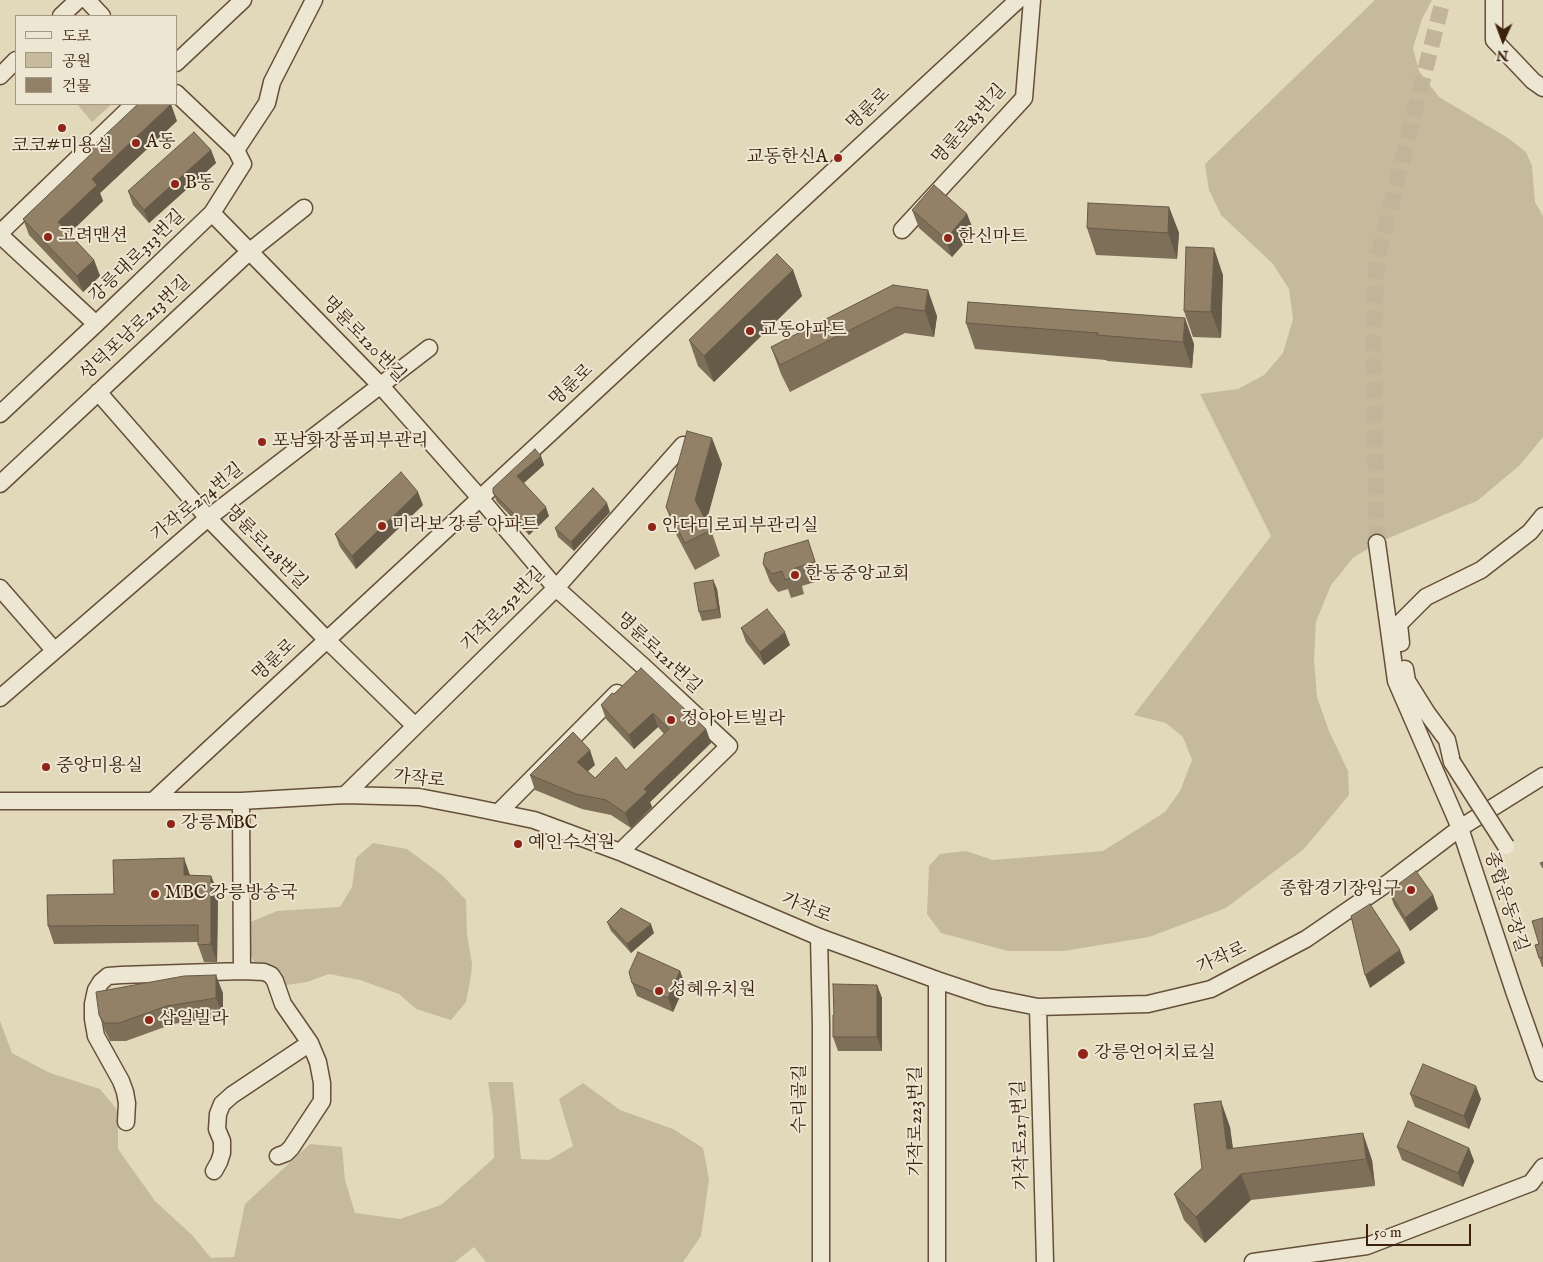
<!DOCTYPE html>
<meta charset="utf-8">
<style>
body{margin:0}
#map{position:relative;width:1543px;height:1262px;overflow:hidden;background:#e2d9bb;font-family:"IM FELL English","Noto Serif KR",serif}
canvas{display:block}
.legend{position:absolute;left:15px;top:15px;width:162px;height:90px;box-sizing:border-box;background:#ece6d3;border:1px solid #a69784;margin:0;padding:6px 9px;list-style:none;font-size:15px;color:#3c210d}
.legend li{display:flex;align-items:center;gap:10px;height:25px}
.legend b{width:25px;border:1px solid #a69784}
.north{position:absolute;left:1478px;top:15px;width:50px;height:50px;-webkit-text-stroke:4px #ece6d3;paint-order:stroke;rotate:182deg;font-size:14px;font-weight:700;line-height:20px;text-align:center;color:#3c210d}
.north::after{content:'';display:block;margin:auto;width:18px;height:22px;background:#3c210d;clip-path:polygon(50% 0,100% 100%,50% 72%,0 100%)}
.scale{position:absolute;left:1366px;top:1224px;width:105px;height:22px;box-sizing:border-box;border:2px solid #3c210d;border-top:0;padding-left:6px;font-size:15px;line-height:18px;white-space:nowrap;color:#3c210d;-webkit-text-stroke:4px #ece6d3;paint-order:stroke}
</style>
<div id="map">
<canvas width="1543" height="1262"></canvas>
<ul class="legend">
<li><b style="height:6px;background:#ece6d3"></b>도로</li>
<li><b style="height:14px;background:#c6ba9d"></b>공원</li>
<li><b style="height:14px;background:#928167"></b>건물</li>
</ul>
<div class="north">N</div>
<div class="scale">50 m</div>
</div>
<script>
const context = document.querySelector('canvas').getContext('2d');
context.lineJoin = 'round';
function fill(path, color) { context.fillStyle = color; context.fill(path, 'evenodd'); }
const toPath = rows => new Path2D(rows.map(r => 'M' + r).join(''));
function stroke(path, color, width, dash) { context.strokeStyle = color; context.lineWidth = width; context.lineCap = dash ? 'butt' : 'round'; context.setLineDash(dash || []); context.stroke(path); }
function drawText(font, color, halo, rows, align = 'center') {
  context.font = font + ' "IM FELL English","Noto Serif KR",serif'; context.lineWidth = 4; context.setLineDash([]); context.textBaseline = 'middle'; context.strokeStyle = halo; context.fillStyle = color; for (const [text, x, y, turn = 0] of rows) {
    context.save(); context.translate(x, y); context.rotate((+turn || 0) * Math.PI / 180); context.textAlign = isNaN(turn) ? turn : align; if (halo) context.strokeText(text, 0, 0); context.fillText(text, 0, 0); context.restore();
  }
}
fill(toPath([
 [1375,0,1432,0,1422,19,1413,48,1419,71,1439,97,1508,138,1526,152,1532,166,1535,202,1543,216,1543,437,1520,465,1477,501,1377,543,1353,558,1331,585,1316,622,1314,659,1317,697,1329,731,1348,771,1349,795,1304,849,1226,908,1149,937,1064,951,1008,951,941,933,927,914,929,866,940,854,966,851,993,860,1103,851,1165,812,1180,791,1192,760,1183,737,1166,723,1134,715,1271,536,1200,394,1238,389,1264,375,1283,353,1293,319,1289,289,1273,264,1221,215,1209,190,1205,164],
 [77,104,112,104,92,122],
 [373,843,407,849,442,875,466,900,467,934,472,964,471,976,466,1002,451,1020,416,1009,399,994,360,980,329,974,307,982,272,987,257,969,246,943,248,923,277,911,340,907,352,887,356,858],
 [0,1021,12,1053,50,1073,100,1089,118,1111,118,1149,155,1201,192,1235,211,1258,234,1257,245,1204,310,1144,342,1147,345,1180,355,1213,400,1219,441,1205,494,1158,493,1116,488,1082,513,1082,521,1159,549,1160,573,1146,559,1099,583,1083,620,1110,673,1129,703,1148,709,1179,701,1236,683,1262,486,1262,474,1247,455,1262,0,1262]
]), '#c6ba9d');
stroke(toPath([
 [1377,543,1373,341,1377,260,1443,0]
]), '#c1b498', 16, [16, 8]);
const minor = toPath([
 [87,0,102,16],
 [1494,0,1494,40,1533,81,1543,88],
 [61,16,78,0],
 [176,63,243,0],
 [0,76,16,60],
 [176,93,236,150],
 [212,213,381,386,480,498,556,588,644,667,729,746,620,852],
 [902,230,1024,98,1032,0],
 [0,233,134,104],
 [0,235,96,324],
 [98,392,208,518,327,640,415,726],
 [0,414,96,324,212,213,243,164,236,150,267,103,272,82,314,0],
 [0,484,250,251,304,208],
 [1377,543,1396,681,1460,828,1514,991,1543,1073],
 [0,588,54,650],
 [1401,643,1399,624,1426,597,1481,570,1530,532,1543,516],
 [1405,669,1407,681,1427,713,1447,740,1452,762],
 [0,698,208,518,429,348],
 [345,795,556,588,683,445],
 [0,801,241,801,345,795,419,797,471,807,534,820,620,852,819,937,937,980,988,997,1038,1007,1148,1004,1211,989,1306,939,1389,882,1460,828,1543,776],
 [153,801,1018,0],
 [499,812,617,693],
 [819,937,821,1025,821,1262],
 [242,971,264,972,271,975,275,981,283,1004,310,1043,318,1062,322,1083,322,1101,291,1148,286,1153,278,1156],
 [1038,1007,1045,1262],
 [126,1122,127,1103,125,1092,121,1081,96,1036,93,1019,93,1004,96,990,101,982,108,976,121,975,242,971,241,801],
 [214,1171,219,1162,222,1153,222,1141,217,1129,218,1114,222,1104,232,1095,310,1043],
 [937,1262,937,980],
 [1253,1262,1367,1246,1531,1183,1543,1167]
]);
stroke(minor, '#664f38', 19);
stroke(minor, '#ece6d3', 16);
const minorBridge = toPath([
 [1452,762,1506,846]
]);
stroke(minorBridge, '#664f38', 19, []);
stroke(minorBridge, '#ece6d3', 16);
fill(toPath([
 [177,121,100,193,103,201,69,234,94,260,100,276,83,292,29,235,23,219,90,155,89,150],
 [211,150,216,163,149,223,133,205,128,191],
 [1169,207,1179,233,1177,259,1096,255,1087,228],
 [912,210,967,214,974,232,952,257,919,228],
 [793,270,802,296,714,382,698,366,689,340],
 [1223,275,1221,338,1193,337,1184,311],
 [893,285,937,316,934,337,905,333,790,392,781,374,771,347],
 [968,302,1194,344,1192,368,1107,361,1106,360,975,349,966,323],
 [541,456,544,465,524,483,549,516,529,535,497,502,493,493],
 [722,464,706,521,711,530,720,556,695,570,676,534,666,507],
 [423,505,356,569,340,547,335,534],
 [610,512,574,551,558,537,555,528],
 [808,540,821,580,802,586,804,594,791,598,788,589,778,592,770,582,763,564],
 [713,580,717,589,721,618,702,621,699,612],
 [741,628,790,645,764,665,746,642],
 [614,694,706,729,711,743,650,802,652,807,631,828,611,815,582,809,535,790,530,775,595,765,588,771,595,778,626,770,664,734,658,727,634,749,606,719,601,705],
 [190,875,211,876,218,893,217,962,204,962,198,945,198,942,54,944,48,926,114,894],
 [1389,891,1433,895,1438,909,1410,931,1394,905],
 [1543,918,1543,967,1542,967,1535,945,1539,944],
 [607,922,654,933,631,953,611,931],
 [680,971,685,985,673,1012,637,996,632,983],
 [877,985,882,998,882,1051,838,1051,833,1037,834,1015],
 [223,993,223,1016,173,1024,126,1041,110,1041,106,1033,99,1015],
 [1410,1094,1481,1099,1469,1129,1415,1107],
 [1230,1127,1233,1148,1372,1160,1375,1186,1251,1200,1205,1243,1184,1220,1174,1194,1202,1168],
 [1397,1147,1469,1148,1474,1161,1463,1187,1402,1160]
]), '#7e6f59');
fill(toPath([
 [171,104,177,121,100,193,103,201,64,238,58,222,92,179],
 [211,150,216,163,149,223,144,210],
 [1169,207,1179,233,1177,259,1168,233],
 [967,214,974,232,952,257,946,239],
 [1214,248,1223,275,1221,338,1211,312],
 [94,260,100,276,83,292,77,276],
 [793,270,802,296,714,382,704,356],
 [928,290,937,316,934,337,925,311],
 [1185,318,1194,344,1192,368,1183,342],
 [712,438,722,464,705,527,695,500],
 [541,456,544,465,521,485,517,476],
 [418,492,423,505,356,569,352,556],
 [607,503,610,512,574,551,571,542],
 [546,507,549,516,529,535,526,526],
 [808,540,814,557,821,580,815,562],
 [713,580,717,589,721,618,718,609],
 [785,632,790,645,764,665,760,652],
 [653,713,658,727,634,749,629,735],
 [706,729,711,743,650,802,652,807,631,828,625,813,644,789],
 [590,750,595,765,582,776,577,762],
 [184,858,190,875,184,875],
 [211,876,218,893,217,962,211,944],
 [1433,895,1438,909,1410,931,1405,918],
 [651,924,654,933,631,953,627,944],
 [1400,950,1405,963,1370,988,1365,975],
 [680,971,685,985,673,1012,668,998],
 [216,975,223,993,223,1016,216,998],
 [877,985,882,998,882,1051,877,1037],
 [1476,1086,1481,1099,1469,1129,1464,1116],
 [1221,1101,1230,1127,1236,1176,1227,1149],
 [1363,1133,1372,1160,1375,1186,1366,1159],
 [1469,1148,1474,1161,1463,1187,1458,1173],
 [1241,1174,1251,1200,1205,1243,1196,1217]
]), '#665a48');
const building = toPath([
 [138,104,171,104,92,179,97,185,58,222,94,260,77,276,23,219,92,153,89,150,138,104],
 [194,132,211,150,144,210,128,191,194,132],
 [934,185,967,214,946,239,912,210,934,185],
 [1088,203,1169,207,1168,233,1087,228,1088,203],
 [1186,247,1214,248,1211,312,1184,311,1186,247],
 [777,254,793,270,704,356,689,340,777,254],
 [893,285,928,290,925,311,896,307,780,365,771,347,893,285],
 [968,302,1185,318,1183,342,1097,335,1098,333,966,323,968,302],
 [687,431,712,438,695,500,711,530,685,543,666,507,687,431],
 [535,449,541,456,517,476,546,507,526,526,493,493,493,488,535,449],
 [401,472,418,492,352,556,335,534,401,472],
 [593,488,607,503,571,542,555,528,593,488],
 [808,540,815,562,795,568,797,576,785,580,782,571,772,574,763,564,765,553,808,540],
 [713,580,718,609,699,612,694,583,713,580],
 [767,609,785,632,760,652,741,628,767,609],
 [641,668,706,729,644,789,647,792,625,813,606,800,576,794,530,775,573,732,590,750,577,762,595,778,616,757,626,770,669,729,653,713,629,735,601,705,612,693,614,694,641,668],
 [184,858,184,875,211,876,211,944,198,945,198,925,48,926,47,895,114,894,113,860,184,858],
 [1543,862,1543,868,1540,863,1543,862],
 [1416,871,1433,895,1405,918,1389,891,1416,871],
 [1370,904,1400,950,1365,975,1351,916,1370,904],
 [621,908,651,924,627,944,607,922,621,908],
 [1543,918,1543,957,1539,958,1535,945,1539,944,1532,921,1543,918],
 [638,952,680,971,668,998,632,983,629,972,638,952],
 [216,975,216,998,167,1006,119,1023,104,1023,99,1015,96,992,184,976,216,975],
 [833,984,877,985,877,1037,833,1037,833,1015,834,1015,833,984],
 [1423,1064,1476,1086,1464,1116,1410,1094,1423,1064],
 [1221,1101,1227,1149,1363,1133,1366,1159,1241,1174,1196,1217,1174,1194,1202,1168,1194,1104,1221,1101],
 [1408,1121,1469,1148,1458,1173,1397,1147,1408,1121]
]);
fill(building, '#928167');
stroke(building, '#665a48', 1);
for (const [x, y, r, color] of [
 [62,128,5,"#8f2418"],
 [136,143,5,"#8f2418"],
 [838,158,5,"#8f2418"],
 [175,184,5,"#8f2418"],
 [48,237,5,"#8f2418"],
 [948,238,5,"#8f2418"],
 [750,331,5,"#8f2418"],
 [262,442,5,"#8f2418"],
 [382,526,5,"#8f2418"],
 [652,527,5,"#8f2418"],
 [795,575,5,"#8f2418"],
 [671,720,5,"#8f2418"],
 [46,767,5,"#8f2418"],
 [171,824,5,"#8f2418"],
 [518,844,5,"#8f2418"],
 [1411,890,5,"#8f2418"],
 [155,894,5,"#8f2418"],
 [659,991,5,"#8f2418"],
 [149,1020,5,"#8f2418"],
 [1083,1054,6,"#8f2418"]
]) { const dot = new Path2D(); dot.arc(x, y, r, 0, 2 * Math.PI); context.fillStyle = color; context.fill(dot); stroke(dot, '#ece6d3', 2); }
drawText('18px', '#3c210d', '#ece6d3', [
 ["명륜로",869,110,-43],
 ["명륜로83번길",970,125,-48],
 ["강릉대로313번길",138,257,-44],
 ["성덕포남로213번길",136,329,-43],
 ["명륜로120번길",363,340,46],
 ["명륜로",572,386,-43],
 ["가작로274번길",198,503,-39],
 ["명륜로128번길",265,548,46],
 ["가작로252번길",504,610,-45],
 ["명륜로121번길",658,654,43],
 ["명륜로",275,661,-43],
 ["가작로",419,780,6],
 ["종합운동장길",1505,902,72],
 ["가작로",806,909,22],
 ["가작로",1222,959,-25],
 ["수리골길",801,1099,-90],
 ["가작로223번길",917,1121,-90],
 ["가작로217번길",1022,1135,-92]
]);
drawText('18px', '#3c210d', '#ece6d3', [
 ["A동",146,143],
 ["코코#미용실",62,147,"center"],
 ["교동한신A",828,158,"right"],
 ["B동",185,184],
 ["고려맨션",58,237],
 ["한신마트",958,238],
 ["교동아파트",760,331],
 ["포남화장품피부관리",272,442],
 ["미라보 강릉 아파트",392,526],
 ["안다미로피부관리실",662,527],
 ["한동중앙교회",805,575],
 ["정아아트빌라",681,720],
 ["중앙미용실",56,767],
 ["강릉MBC",181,824],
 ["예인수석원",528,844],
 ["종합경기장입구",1401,890,"right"],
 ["MBC 강릉방송국",165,894],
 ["성혜유치원",669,991],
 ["삼일빌라",159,1020],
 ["강릉언어치료실",1094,1054]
], 'left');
</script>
